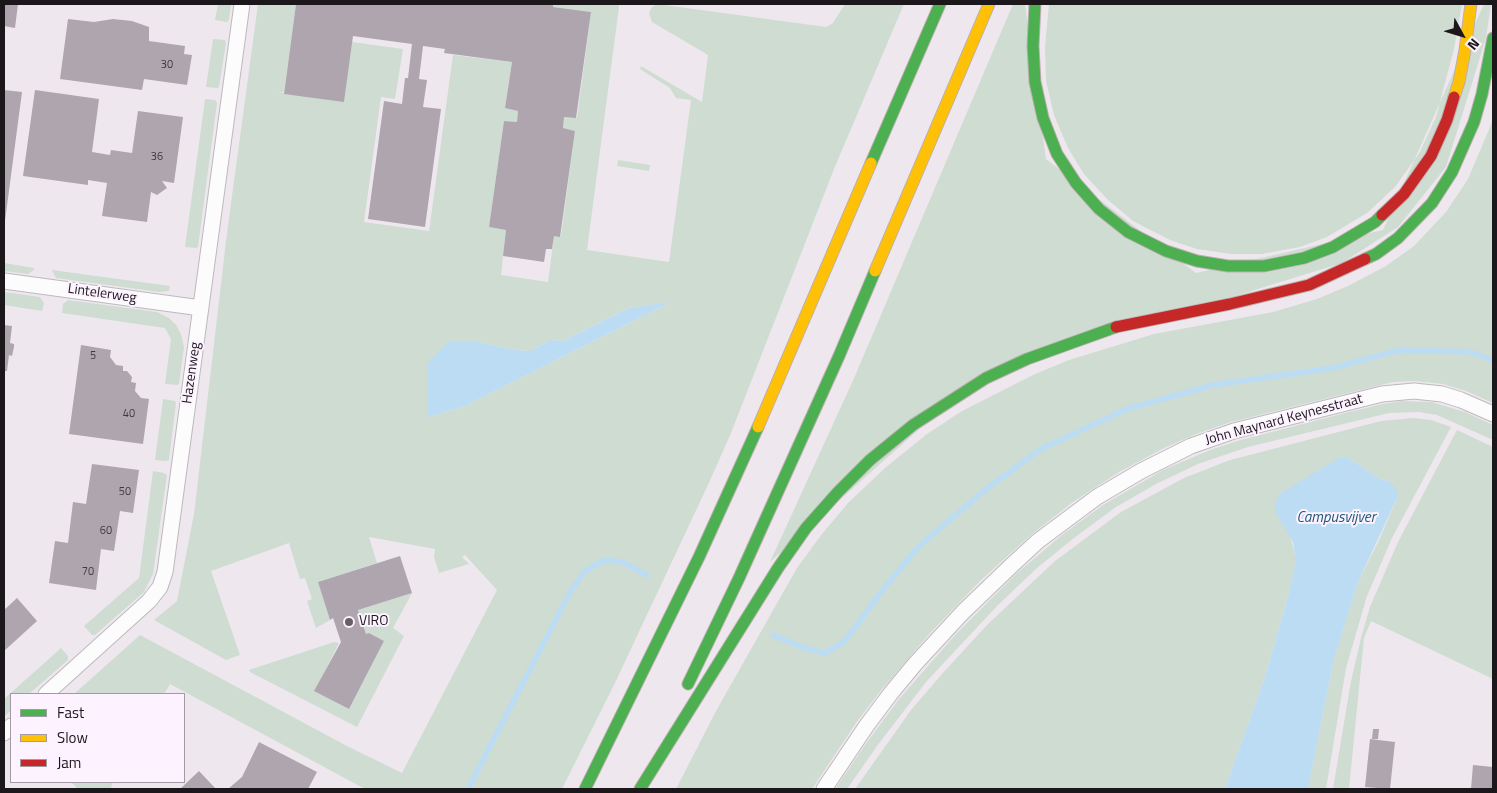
<!DOCTYPE html>
<style>
body{margin:0}
#map{position:relative;width:1497px;height:793px;overflow:hidden;background:#eee8ee;font-family:"Titillium Web",sans-serif}
canvas{display:block}
.frame{position:absolute;inset:0;border:5px solid #1b171b;pointer-events:none}
.legend{position:absolute;left:10px;top:693px;width:175px;height:90px;box-sizing:border-box;background:#fdf2ff;border:1px solid #a39aa4;margin:0;padding:6px 9px;list-style:none;font-size:15px;color:#1b171b}
.legend li{display:flex;align-items:center;gap:10px;height:25px}
.legend b{width:25px;border:1px solid #a39aa4}
.north{position:absolute;left:1437px;top:10px;width:50px;height:50px;-webkit-text-stroke:4px #fdf2ff;paint-order:stroke;rotate:129deg;font-size:14px;font-weight:700;line-height:20px;text-align:center;color:#1b171b}
.north::after{content:'';display:block;margin:auto;width:18px;height:22px;background:#1b171b;clip-path:polygon(50% 0,100% 100%,50% 72%,0 100%)}
</style>
<div id="map">
<canvas width="1497" height="793"></canvas>
<div class="frame"></div>
<ul class="legend">
<li><b style="height:6px;background:#4caf50"></b>Fast</li>
<li><b style="height:6px;background:#ffc107"></b>Slow</li>
<li><b style="height:6px;background:#c62828"></b>Jam</li>
</ul>
<div class="north">N</div>
</div>
<script>
const context = document.querySelector('canvas').getContext('2d');
context.lineJoin = 'round';
function fill(path, color) { context.fillStyle = color; context.fill(path, 'evenodd'); }
const toPath = rows => new Path2D(rows.map(r => 'M' + r).join(''));
function stroke(path, color, width, dash) { context.strokeStyle = color; context.lineWidth = width; context.lineCap = dash ? 'butt' : 'round'; context.setLineDash(dash || []); context.stroke(path); }
function drawText(font, color, halo, rows, align = 'center') {
  context.font = font + ' "Titillium Web",sans-serif'; context.lineWidth = 4; context.setLineDash([]); context.textBaseline = 'middle'; context.strokeStyle = halo; context.fillStyle = color; for (const [text, x, y, turn = 0] of rows) {
    context.save(); context.translate(x, y); context.rotate((+turn || 0) * Math.PI / 180); context.textAlign = isNaN(turn) ? turn : align; if (halo) context.strokeText(text, 0, 0); context.fillText(text, 0, 0); context.restore();
  }
}
fill(toPath([
 [218,4,231,4,229,20,227,22,215,20],
 [258,4,296,4,284,92,278,92,348,102,344,101,352,42,403,49,395,99,381,97,364,222,429,231,453,55,512,62,505,108,518,111,517,122,504,121,489,227,506,230,501,275,548,282,554,236,561,236,575,131,563,128,564,117,577,118,591,12,553,7,553,4,618,4,619,7,587,250,669,262,691,100,676,98,670,88,640,69,641,66,702,102,708,55,652,22,649,13,652,7,657,4,826,27,833,23,845,4,904,4,834,169,731,433,707,487,614,685,562,789,365,789,170,684,164,694,74,694,140,635,347,746,402,773,497,590,465,555,462,557,469,564,439,573,434,557,435,549,369,537,377,563,318,582,330,620,316,628,307,601,312,599,305,578,300,579,289,543,211,571,240,655,226,660,154,620,177,601,194,514,227,233],
 [669,303,465,406,428,417,479,342,514,350,530,351,551,340,563,341,629,308],
 [1013,4,1025,4,1046,159,1196,273,1383,230,1484,4,1491,4,1486,38,1446,167,1398,227,1342,263,980,375,770,562,855,376],
 [1049,4,1462,4,1454,49,1436,117,1420,152,1395,187,1367,213,1327,237,1300,247,1262,254,1231,254,1197,249,1170,240,1133,221,1107,199,1084,174,1068,148,1054,115,1046,81,1045,47],
 [213,39,225,40,226,43,219,87,217,88,206,87],
 [205,99,215,100,217,103,198,247,196,248,185,247],
 [1493,120,1493,403,1466,391,1443,384,1414,381,1393,382,1231,422,1196,434,1164,448,1119,472,1073,502,1032,534,981,580,931,632,883,688,858,720,812,789,676,789,716,711,797,568,822,534,848,503,885,468,927,434,962,411,1035,374,1069,360,1154,334,1273,312,1317,299,1348,286,1386,266,1414,246,1446,212,1468,179],
 [618,160,650,165,649,171,617,166],
 [4,263,34,268,34,270,28,274,4,271],
 [52,270,170,286,169,291,159,292,56,278],
 [4,292,40,297,44,303,42,311,4,305],
 [68,300,157,312,169,318,176,325,181,334,184,347,179,384,177,385,165,384,171,339,165,328,62,313,63,304],
 [163,399,175,401,176,403,169,460,166,461,155,460],
 [1402,401,1431,402,1465,412,1493,425,1493,440,1437,415,1419,412,1389,413,1248,447,1198,464,1158,483,1116,507,1074,538,1037,568,998,605,926,682,877,746,847,789,835,789,865,745,899,699,956,634,1016,574,1062,535,1103,505,1163,470,1210,450,1237,441,1349,412,1383,404],
 [1413,418,1431,420,1451,427,1392,538,1367,596,1346,668,1326,789,1308,789,1333,662,1358,582,1379,540,1398,496,1389,481,1380,479,1347,457,1281,493,1295,556,1295,565,1289,593,1265,677,1225,789,855,789,911,710,942,674,987,625,1055,561,1121,512,1184,478,1230,460,1381,421],
 [1457,430,1493,447,1493,679,1371,621,1364,638,1349,789,1333,789,1351,681,1362,634,1370,607,1398,542],
 [153,471,164,473,167,475,153,574,144,592,95,635,92,635,84,626,139,578],
 [412,593,393,628,404,636,357,727,250,672,249,670,334,642,339,643,315,691,349,709,384,641,369,633,366,634,358,610],
 [61,648,68,656,68,660,29,694,11,694,11,710,4,717,4,699],
 [71,782,113,782,111,787,113,789,78,789]
]), '#cedcd2');
fill(toPath([
 [671,302,465,406,428,417,428,363,448,342,479,342,514,350,530,351,551,340,563,341,629,308],
 [1347,457,1380,479,1389,481,1396,489,1398,496,1358,582,1333,662,1308,789,1225,789,1265,677,1289,593,1295,565,1295,556,1293,542,1275,511,1276,500,1281,493,1332,462,1340,458]
]), '#bbdcf3');
stroke(toPath([
 [773,635,807,649,825,653,844,642,882,591,919,546,985,490,1041,449,1127,409,1213,385,1333,368,1400,350,1470,352,1493,360],
 [468,789,570,592,585,571,605,560,622,562,647,575]
]), '#bbdcf3', 5.5);
fill(toPath([
 [4,4,18,4,15,28,4,26],
 [296,4,553,4,553,7,591,12,576,118,564,117,563,128,575,131,560,237,554,236,552,249,546,249,544,262,503,256,506,230,489,227,504,121,517,122,518,111,505,108,512,62,444,53,445,49,423,46,419,79,427,80,423,107,441,109,425,227,368,219,384,101,402,104,405,78,408,78,412,44,353,36,344,102,284,94],
 [68,19,94,22,113,19,132,21,149,27,149,41,185,46,184,54,192,55,187,85,144,79,142,90,60,79],
 [4,90,22,92,5,221,4,221],
 [35,90,99,99,92,152,110,155,111,150,132,153,138,111,183,117,174,183,162,181,167,188,157,195,151,192,147,222,102,216,107,183,88,180,88,185,23,176],
 [4,325,12,326,10,343,14,344,14,347,12,356,9,355,7,371,4,371],
 [81,345,111,350,110,357,116,365,123,366,123,371,127,371,132,377,131,382,136,383,135,391,141,398,149,399,143,444,69,434],
 [92,464,139,470,133,513,120,511,114,551,101,549,96,590,49,583,55,541,68,543,73,502,86,504],
 [400,556,412,593,358,610,366,634,369,633,384,641,349,709,314,691,341,642,333,618,330,620,318,582],
 [17,598,37,621,4,651,4,610],
 [1373,729,1379,729,1378,739,1372,739],
 [1370,739,1395,742,1390,789,1365,787],
 [259,742,317,772,308,789,228,789,242,777],
 [1473,765,1493,767,1493,789,1471,789],
 [199,771,216,789,180,789]
]), '#aea5af');
const street = toPath([
 [4,281,201,308],
 [46,694,149,601,160,587,165,572,242,4],
 [4,733,11,726],
 [824,789,867,725,891,693,915,664,963,612,1012,565,1038,541,1097,497,1141,471,1191,446,1234,431,1382,394,1414,391,1442,394,1461,400,1493,414]
]);
const fast = toPath([
 [1035,4,1033,46,1035,82,1043,118,1057,154,1076,183,1099,209,1128,232,1166,251,1197,261,1228,266,1264,266,1304,258,1333,247,1375,222,1382,215],
 [871,163,940,4],
 [1365,259,1376,254,1398,238,1432,203,1452,172,1474,122,1482,94,1493,38],
 [688,684,739,578,839,356,875,271],
 [585,789,699,557,758,427],
 [640,789,778,568,806,528,838,492,870,460,913,425,986,378,1027,359,1116,327]
]);
const slow = toPath([
 [1454,97,1459,82,1465,50,1471,4],
 [875,271,989,4],
 [758,427,871,163]
]);
const jam = toPath([
 [1382,215,1404,194,1431,156,1447,120,1454,97],
 [1116,327,1230,304,1309,285,1365,259]
]);
stroke(street, '#beb9be', 17);
stroke(fast, '#bbafb0', 13);
stroke(slow, '#bbafb0', 13);
stroke(jam, '#bbafb0', 13);
stroke(street, '#fcfcfc', 15);
stroke(fast, '#4caf50', 11);
stroke(slow, '#ffc107', 11);
stroke(jam, '#c62828', 11);
for (const [x, y, r, color] of [
 [349,622,5,"#656065"]
]) { const dot = new Path2D(); dot.arc(x, y, r, 0, 2 * Math.PI); context.fillStyle = color; context.fill(dot); stroke(dot, '#fdf2ff', 2); }
drawText('11px', '#403a40', null, [
 ["30",167,65],
 ["36",157,157],
 ["5",93,356],
 ["40",129,414],
 ["50",125,492],
 ["60",106,531],
 ["70",88,572]
]);
drawText('14px', '#1b171b', '#fdf2ff', [
 ["Lintelerweg",102,294,8],
 ["Hazenweg",192,373,-82],
 ["John Maynard Keynesstraat",1284,420,-15]
]);
drawText('14px', '#1b171b', '#fdf2ff', [
 ["VIRO",359,622]
], 'left');
drawText('italic 15px', '#1d5876', '#fdf2ff', [
 ["Campusvijver",1336,518]
]);
</script>
